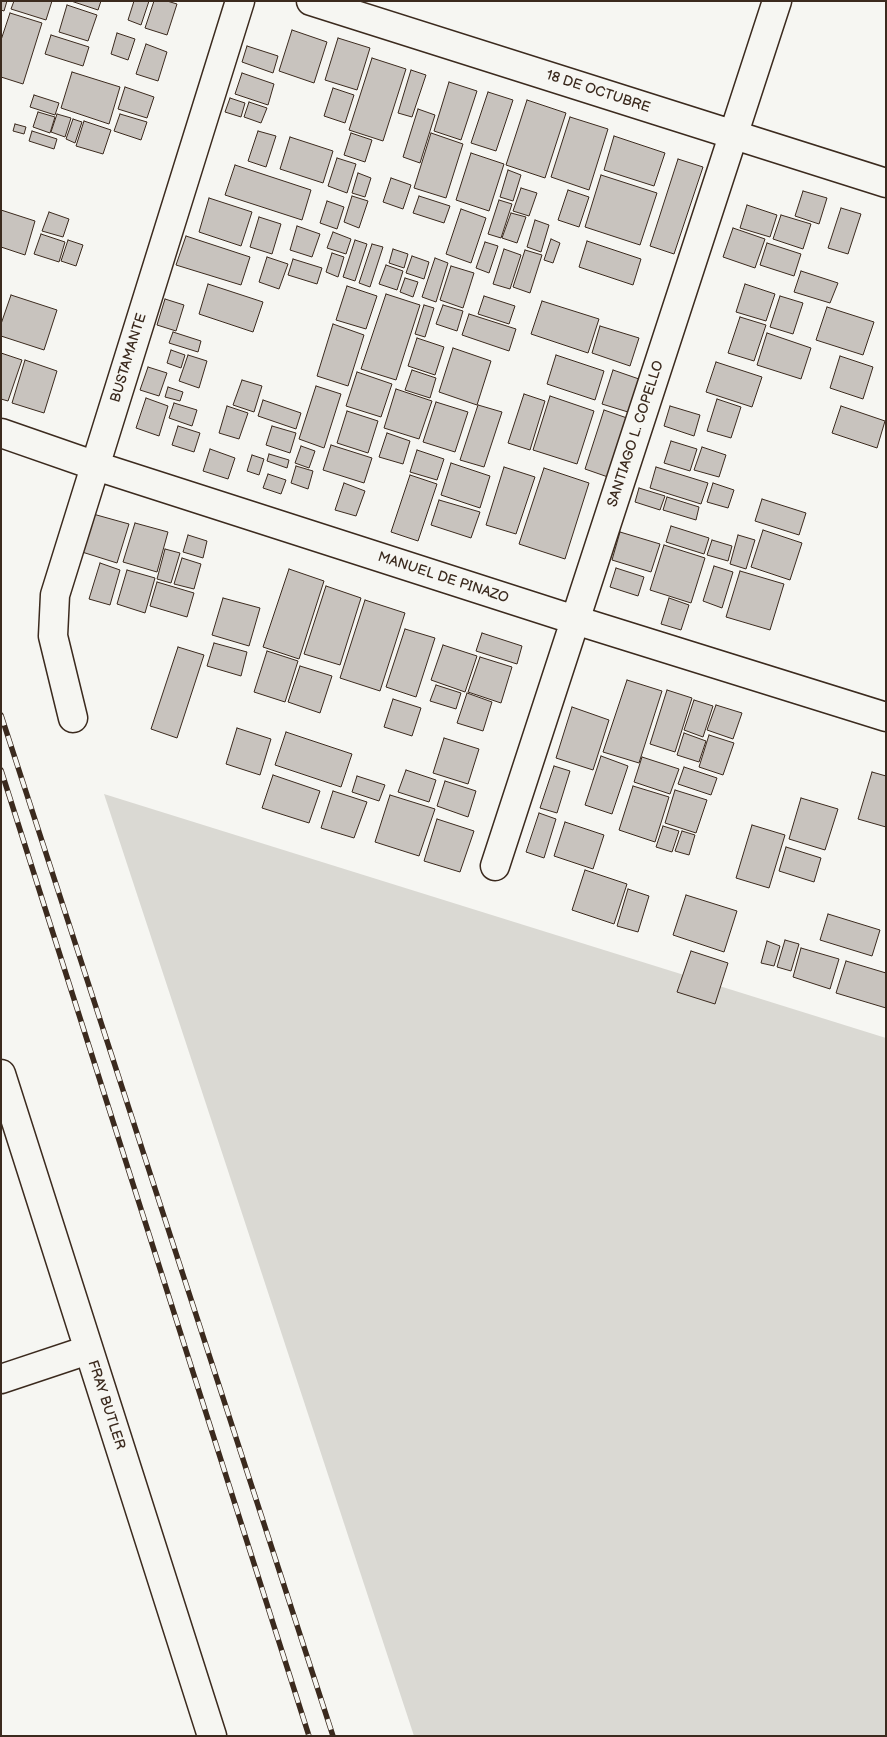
<!DOCTYPE html>
<style>
body{margin:0}
#map{position:relative;width:887px;height:1737px;overflow:hidden;background:#f6f6f2;font-family:"Balsamiq Sans",sans-serif}
canvas{display:block}
.frame{position:absolute;inset:0;border:2px solid #3b2a1e;pointer-events:none}
</style>
<div id="map">
<canvas width="887" height="1737"></canvas>
<div class="frame"></div>
</div>
<script>
const context = document.querySelector('canvas').getContext('2d');
context.lineJoin = 'round';
function fill(path, color) { context.fillStyle = color; context.fill(path, 'evenodd'); }
const toPath = rows => new Path2D(rows.map(r => 'M' + r).join(''));
function stroke(path, color, width, dash) { context.strokeStyle = color; context.lineWidth = width; context.lineCap = dash ? 'butt' : 'round'; context.setLineDash(dash || []); context.stroke(path); }
function drawText(font, color, halo, rows, align = 'center') {
  context.font = font + ' "Balsamiq Sans",sans-serif'; context.lineWidth = 4; context.setLineDash([]); context.textBaseline = 'middle'; context.strokeStyle = halo; context.fillStyle = color; for (const [text, x, y, turn = 0] of rows) {
    context.save(); context.translate(x, y); context.rotate((+turn || 0) * Math.PI / 180); context.textAlign = isNaN(turn) ? turn : align; if (halo) context.strokeText(text, 0, 0); context.fillText(text, 0, 0); context.restore();
  }
}
fill(toPath([
 [104,794,886,1038,886,1736,414,1736]
]), '#dad9d3');
const building = toPath([
 [1,1,7,1,4,11,1,10,1,1],
 [14,1,52,1,46,20,11,9,14,1],
 [71,1,101,1,98,10,71,1],
 [134,1,149,1,141,25,128,20,134,1],
 [154,1,167,1,177,4,167,35,145,28,154,1],
 [67,5,97,15,88,41,59,32,67,5],
 [10,13,42,23,23,84,1,77,1,40,10,13],
 [292,30,327,42,314,83,279,71,292,30],
 [117,33,135,39,128,60,111,54,117,33],
 [51,35,89,47,83,66,45,54,51,35],
 [338,38,370,48,357,90,325,80,338,38],
 [146,44,167,52,158,81,136,74,146,44],
 [247,46,278,56,273,73,242,62,247,46],
 [372,58,406,69,383,141,349,130,372,58],
 [411,70,426,75,412,117,398,113,411,70],
 [72,72,120,87,109,124,61,108,72,72],
 [242,73,274,84,268,105,235,94,242,73],
 [449,82,477,91,461,140,434,131,449,82],
 [125,87,154,97,147,118,118,109,125,87],
 [333,88,354,95,345,123,324,116,333,88],
 [488,92,513,100,496,151,471,143,488,92],
 [34,95,59,103,55,115,30,107,34,95],
 [230,98,245,103,241,117,225,112,230,98],
 [527,100,566,113,545,178,506,165,527,100],
 [249,102,267,108,261,123,244,117,249,102],
 [418,109,435,115,420,163,403,157,418,109],
 [38,112,55,117,50,133,33,127,38,112],
 [57,114,71,118,65,137,51,132,57,114],
 [120,114,147,122,141,140,114,131,120,114],
 [570,117,608,129,589,190,551,177,570,117],
 [73,119,82,122,75,143,66,139,73,119],
 [84,121,111,130,103,154,76,146,84,121],
 [15,124,26,127,24,134,13,131,15,124],
 [32,131,57,139,54,149,29,141,32,131],
 [258,131,276,136,266,167,248,161,258,131],
 [351,133,372,140,365,162,344,155,351,133],
 [431,133,463,144,446,198,414,188,431,133],
 [614,136,665,153,654,186,604,170,614,136],
 [290,137,333,151,323,183,280,169,290,137],
 [471,153,504,164,489,211,456,200,471,153],
 [337,158,356,164,347,193,328,186,337,158],
 [678,159,703,167,674,254,650,246,678,159],
 [235,165,311,190,302,220,225,195,235,165],
 [508,170,521,175,513,201,500,197,508,170],
 [358,173,371,178,365,197,352,193,358,173],
 [601,175,657,193,640,245,585,227,601,175],
 [391,178,411,185,403,209,383,202,391,178],
 [521,188,537,193,529,216,513,211,521,188],
 [568,190,589,197,579,227,558,220,568,190],
 [803,191,827,198,819,224,795,216,803,191],
 [352,196,368,201,359,228,344,222,352,196],
 [419,196,450,206,444,223,413,213,419,196],
 [209,198,252,212,241,246,199,232,209,198],
 [499,200,512,204,501,238,488,234,499,200],
 [327,201,344,207,337,229,320,223,327,201],
 [747,205,777,215,770,237,740,228,747,205],
 [841,208,861,214,848,254,828,248,841,208],
 [461,209,486,218,471,263,446,254,461,209],
 [1,210,35,221,25,255,1,247,1,210],
 [49,212,69,219,63,237,42,231,49,212],
 [511,213,526,217,517,243,502,238,511,213],
 [781,215,811,224,803,249,773,239,781,215],
 [259,217,281,224,272,254,250,247,259,217],
 [535,220,549,225,541,252,527,247,535,220],
 [297,226,320,234,312,257,290,250,297,226],
 [733,228,765,239,755,268,723,257,733,228],
 [333,232,351,239,346,254,327,248,333,232],
 [41,234,65,242,59,262,34,254,41,234],
 [186,236,250,257,241,285,176,265,186,236],
 [551,239,560,243,553,263,544,260,551,239],
 [68,240,83,245,76,266,61,261,68,240],
 [355,240,367,244,355,281,343,277,355,240],
 [587,241,641,259,633,285,579,267,587,241],
 [485,242,498,246,489,273,476,268,485,242],
 [767,243,801,254,794,276,760,265,767,243],
 [372,244,383,247,370,287,359,283,372,244],
 [393,249,408,254,404,268,389,263,393,249],
 [504,249,521,255,510,289,493,284,504,249],
 [525,250,542,255,530,293,513,287,525,250],
 [332,253,344,257,338,277,326,272,332,253],
 [412,256,429,262,424,279,406,273,412,256],
 [267,257,288,264,279,289,259,282,267,257],
 [435,258,448,263,436,302,422,297,435,258],
 [293,259,322,268,317,284,288,275,293,259],
 [386,265,403,271,397,290,379,284,386,265],
 [451,266,474,273,463,308,440,300,451,266],
 [801,271,838,283,830,303,794,292,801,271],
 [405,278,418,282,413,297,400,292,405,278],
 [208,284,263,302,253,332,199,314,208,284],
 [745,284,775,294,766,321,736,312,745,284],
 [347,286,377,296,366,329,336,320,347,286],
 [386,294,420,305,396,380,361,369,386,294],
 [11,295,57,310,44,350,1,336,1,324,11,295],
 [484,296,515,306,509,324,478,314,484,296],
 [780,296,803,303,793,334,770,327,780,296],
 [165,299,184,305,176,331,157,325,165,299],
 [542,301,599,319,588,353,531,334,542,301],
 [424,305,434,308,425,337,415,334,424,305],
 [443,305,463,311,457,331,436,324,443,305],
 [827,307,874,322,863,355,816,340,827,307],
 [469,314,516,329,509,351,462,335,469,314],
 [740,317,766,325,754,361,728,353,740,317],
 [333,324,364,335,348,386,317,376,333,324],
 [600,326,639,338,630,366,592,353,600,326],
 [173,332,201,341,198,352,169,343,173,332],
 [767,333,811,348,801,379,757,365,767,333],
 [417,338,444,347,435,375,408,366,417,338],
 [453,348,491,361,477,405,439,392,453,348],
 [171,350,185,355,181,368,167,363,171,350],
 [1,353,22,360,8,401,1,399,1,353],
 [188,355,207,361,199,388,179,381,188,355],
 [556,355,604,371,595,400,547,384,556,355],
 [840,356,873,367,863,399,830,388,840,356],
 [25,360,57,371,44,413,12,403,25,360],
 [716,362,762,377,752,407,706,392,716,362],
 [148,367,167,373,159,396,140,390,148,367],
 [412,370,436,378,430,398,405,390,412,370],
 [613,370,639,379,628,412,602,404,613,370],
 [357,372,392,384,381,417,346,406,357,372],
 [242,380,262,386,254,412,233,405,242,380],
 [316,386,341,394,324,448,299,439,316,386],
 [168,387,183,392,180,401,165,397,168,387],
 [396,389,432,401,419,439,384,428,396,389],
 [524,394,545,401,530,450,508,443,524,394],
 [550,396,594,411,577,464,533,450,550,396],
 [146,398,168,406,159,436,136,428,146,398],
 [717,399,741,407,731,438,707,431,717,399],
 [263,400,301,413,296,429,258,416,263,400],
 [436,402,468,412,455,452,423,442,436,402],
 [174,403,197,410,192,426,169,418,174,403],
 [478,405,502,412,484,467,460,460,478,405],
 [227,406,248,413,239,439,219,433,227,406],
 [670,406,700,415,694,436,664,426,670,406],
 [841,406,885,421,877,448,832,433,841,406],
 [604,410,627,418,608,477,585,469,604,410],
 [347,411,378,421,368,453,337,443,347,411],
 [178,426,200,433,194,452,172,445,178,426],
 [272,426,296,433,290,453,266,445,272,426],
 [387,433,410,441,403,464,379,457,387,433],
 [671,441,697,449,690,471,664,463,671,441],
 [331,445,372,458,364,483,323,470,331,445],
 [301,446,315,451,309,468,295,463,301,446],
 [702,447,726,455,719,477,694,470,702,447],
 [210,449,235,458,228,479,203,471,210,449],
 [417,450,444,459,437,480,410,472,417,450],
 [269,454,289,460,287,468,267,461,269,454],
 [252,455,264,459,259,475,247,471,252,455],
 [451,463,490,476,480,508,441,495,451,463],
 [296,466,313,471,308,489,291,483,296,466],
 [504,467,535,477,516,534,486,525,504,467],
 [656,467,708,483,701,504,650,488,656,467],
 [544,468,589,483,565,559,519,544,544,468],
 [268,474,286,480,281,494,263,488,268,474],
 [410,475,437,484,418,541,391,532,410,475],
 [344,483,365,491,356,516,335,510,344,483],
 [713,483,734,490,728,508,707,502,713,483],
 [639,488,665,496,660,510,635,502,639,488],
 [667,497,699,507,696,520,663,510,667,497],
 [762,499,806,513,799,535,755,521,762,499],
 [439,500,480,512,471,538,431,525,439,500],
 [93,514,129,524,117,563,82,552,93,514],
 [135,523,168,532,157,572,123,562,135,523],
 [671,526,709,538,704,554,666,542,671,526],
 [763,530,802,543,790,580,751,567,763,530],
 [620,532,660,544,651,572,612,560,620,532],
 [188,535,207,541,203,558,183,552,188,535],
 [738,535,755,540,746,569,730,564,738,535],
 [712,540,732,546,728,561,707,555,712,540],
 [664,545,705,558,691,603,650,590,664,545],
 [165,549,180,553,171,583,157,579,165,549],
 [182,558,201,564,194,589,174,584,182,558],
 [100,563,120,570,110,605,89,599,100,563],
 [714,566,733,572,722,608,703,601,714,566],
 [616,568,644,577,638,596,610,587,616,568],
 [289,569,324,581,299,659,263,647,289,569],
 [127,570,155,578,145,613,117,604,127,570],
 [740,571,784,584,770,630,726,617,740,571],
 [157,582,194,593,187,617,150,606,157,582],
 [326,586,361,598,340,665,304,654,326,586],
 [223,598,260,608,249,646,212,635,223,598],
 [669,598,689,605,681,630,661,624,669,598],
 [365,600,405,613,380,691,340,678,365,600],
 [405,629,435,638,416,697,386,687,405,629],
 [482,633,522,646,517,664,476,651,482,633],
 [214,643,247,652,241,676,207,666,214,643],
 [443,645,477,656,465,692,431,680,443,645],
 [178,647,204,655,177,738,151,729,178,647],
 [267,651,298,661,285,702,254,692,267,651],
 [480,657,512,667,501,703,468,692,480,657],
 [300,666,332,676,320,713,288,702,300,666],
 [627,680,662,691,639,763,603,752,627,680],
 [436,685,461,693,456,709,430,701,436,685],
 [667,690,692,698,675,752,650,744,667,690],
 [467,693,492,702,483,731,457,723,467,693],
 [393,699,421,708,412,736,384,727,393,699],
 [694,700,713,706,703,737,684,730,694,700],
 [716,705,742,713,733,739,707,730,716,705],
 [572,707,609,720,593,770,556,758,572,707],
 [237,728,271,739,260,775,226,764,237,728],
 [286,732,352,754,341,787,275,765,286,732],
 [684,733,706,741,699,762,677,755,684,733],
 [709,735,734,743,723,775,699,767,709,735],
 [444,738,479,749,468,784,433,773,444,738],
 [601,756,628,766,612,814,585,805,601,756],
 [642,757,679,769,670,794,634,782,642,757],
 [554,766,570,771,557,813,540,808,554,766],
 [684,767,717,778,711,795,678,784,684,767],
 [406,770,436,780,429,802,398,792,406,770],
 [872,772,886,776,886,827,858,819,872,772],
 [273,775,320,791,309,823,262,808,273,775],
 [357,776,385,785,379,801,352,792,357,776],
 [445,781,476,791,468,817,437,806,445,781],
 [633,786,669,797,655,842,619,830,633,786],
 [675,790,707,800,696,833,665,823,675,790],
 [333,791,367,802,354,838,321,828,333,791],
 [390,795,435,809,419,856,375,842,390,795],
 [801,798,838,809,825,850,789,839,801,798],
 [539,813,556,819,544,858,526,852,539,813],
 [437,819,474,831,460,872,424,861,437,819],
 [565,822,604,835,593,869,554,856,565,822],
 [752,825,785,835,769,888,736,878,752,825],
 [663,826,679,831,672,852,656,847,663,826],
 [682,831,695,835,689,855,675,851,682,831],
 [786,847,821,858,814,882,779,871,786,847],
 [585,870,627,884,614,924,572,910,585,870],
 [628,889,649,896,638,932,617,926,628,889],
 [686,895,737,911,724,952,673,935,686,895],
 [828,914,880,930,872,956,820,940,828,914],
 [785,940,799,944,791,971,777,967,785,940],
 [767,941,780,946,774,966,761,963,767,941],
 [801,948,839,959,830,989,793,977,801,948],
 [691,951,728,963,715,1004,677,992,691,951],
 [846,961,886,973,886,1008,836,993,846,961]
]);
fill(building, '#c8c3be');
stroke(building, '#3b2a1e', 1);
const minor = toPath([
 [311,1,886,183],
 [1,433,96,466,575,620,886,717],
 [73,718,53,636,55,595,240,1],
 [495,866,777,1],
 [1,1074,212,1736],
 [1,1379,88,1350]
]);
stroke(minor, '#3b2a1e', 31);
stroke(minor, '#f6f6f2', 28);
const rail = toPath([
 [1,715,333,1736],
 [1,770,309,1736]
]);
stroke(rail, '#3b2a1e', 5.5);
stroke(rail, '#f6f6f2', 4, [11]);
drawText('14px', '#3b2a1e', '#f6f6f2', [
 ["18 DE OCTUBRE",598,92,18],
 ["BUSTAMANTE",129,358,-73],
 ["SANTIAGO L. COPELLO",636,434,-72],
 ["MANUEL DE PINAZO",443,578,18],
 ["FRAY BUTLER",106,1405,72]
]);
</script>
